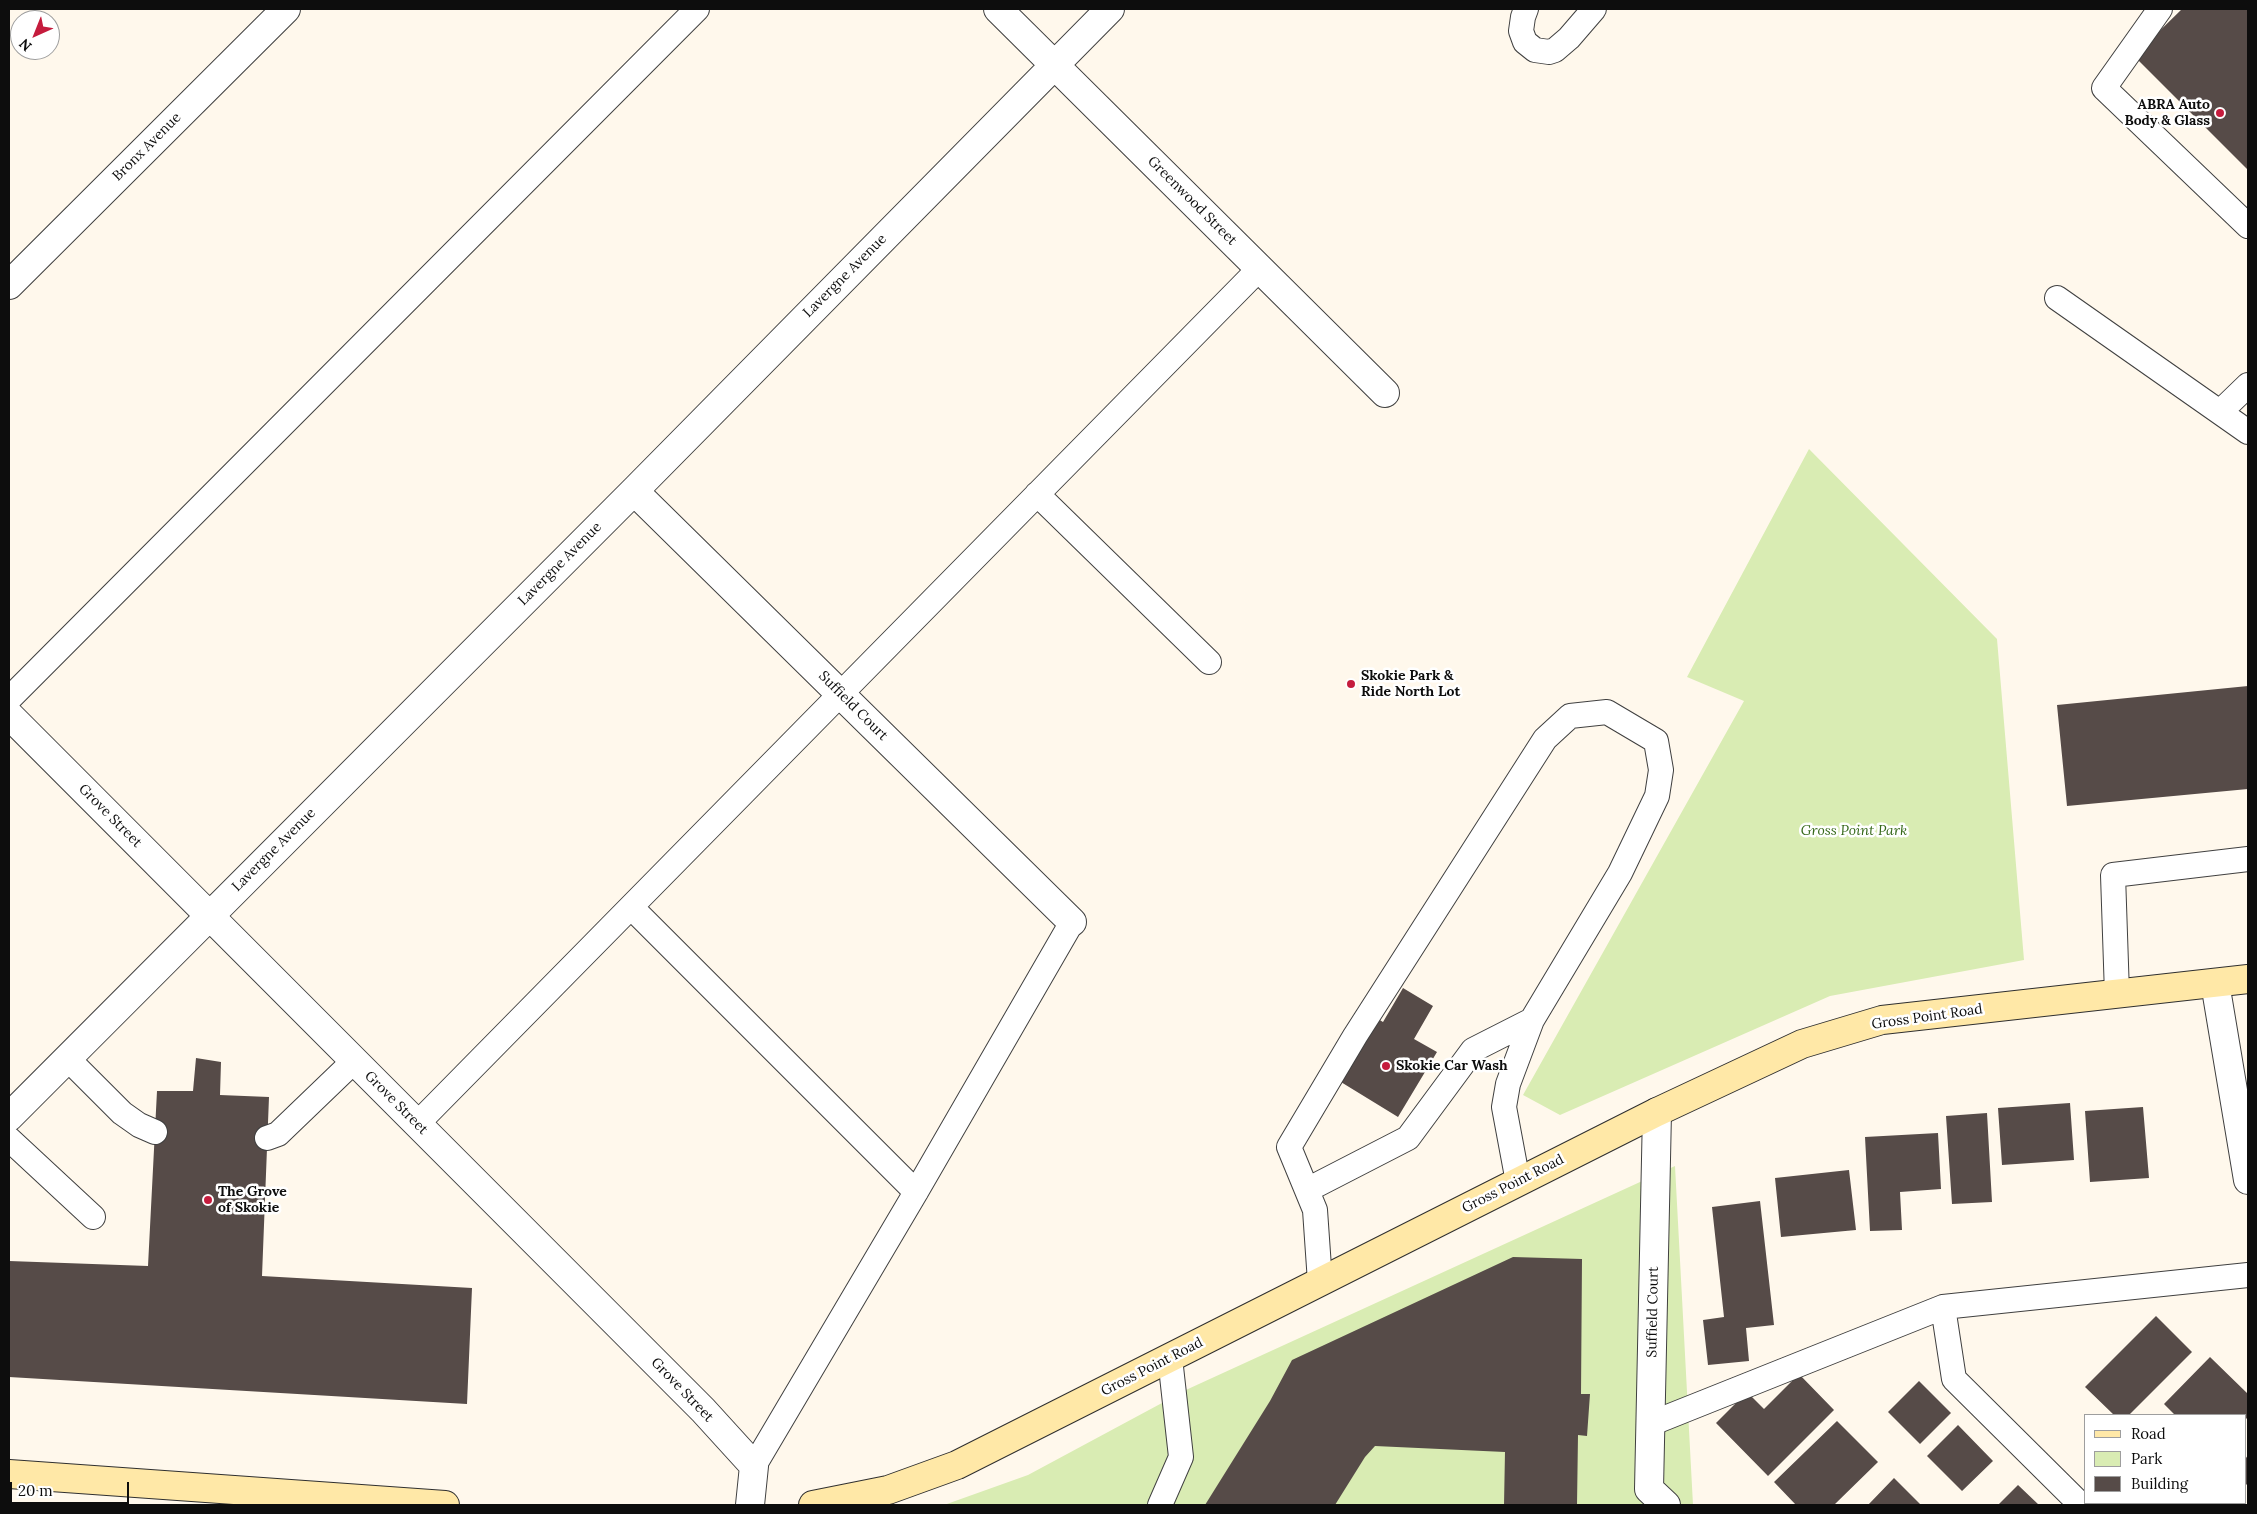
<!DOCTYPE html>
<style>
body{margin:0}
#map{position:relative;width:2257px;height:1514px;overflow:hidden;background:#fff8ec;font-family:Lora,serif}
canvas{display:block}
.frame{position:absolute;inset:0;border:10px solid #0d0d0d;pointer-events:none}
.legend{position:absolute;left:2084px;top:1414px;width:162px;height:90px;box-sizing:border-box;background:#fff;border:1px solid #9e9e9e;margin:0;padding:6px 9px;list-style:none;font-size:15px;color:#0d0d0d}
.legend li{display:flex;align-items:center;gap:10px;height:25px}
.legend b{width:25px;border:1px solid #9e9e9e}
.north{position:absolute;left:10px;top:10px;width:50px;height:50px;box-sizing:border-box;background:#fff;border:1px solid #9e9e9e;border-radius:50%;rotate:224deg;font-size:14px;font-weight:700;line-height:20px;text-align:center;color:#0d0d0d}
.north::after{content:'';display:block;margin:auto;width:18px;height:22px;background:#c51c3d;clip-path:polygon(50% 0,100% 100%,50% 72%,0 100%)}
.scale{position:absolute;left:10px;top:1482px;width:119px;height:22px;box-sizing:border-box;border:2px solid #0d0d0d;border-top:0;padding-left:6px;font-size:15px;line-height:18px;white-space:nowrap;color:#0d0d0d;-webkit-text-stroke:4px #fff;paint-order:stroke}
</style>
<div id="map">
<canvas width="2257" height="1514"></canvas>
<div class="frame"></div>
<ul class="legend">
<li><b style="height:6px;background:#ffe8a7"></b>Road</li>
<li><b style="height:14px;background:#d9ecb3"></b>Park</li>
<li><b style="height:14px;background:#564b48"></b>Building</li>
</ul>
<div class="north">N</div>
<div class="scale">20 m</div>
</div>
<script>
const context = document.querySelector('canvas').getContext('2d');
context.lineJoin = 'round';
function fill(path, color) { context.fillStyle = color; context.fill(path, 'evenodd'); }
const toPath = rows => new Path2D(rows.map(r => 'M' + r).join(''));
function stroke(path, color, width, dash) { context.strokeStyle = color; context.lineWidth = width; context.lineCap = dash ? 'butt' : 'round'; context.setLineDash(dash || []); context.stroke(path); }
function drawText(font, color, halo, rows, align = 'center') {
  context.font = font + ' Lora,serif'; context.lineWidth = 5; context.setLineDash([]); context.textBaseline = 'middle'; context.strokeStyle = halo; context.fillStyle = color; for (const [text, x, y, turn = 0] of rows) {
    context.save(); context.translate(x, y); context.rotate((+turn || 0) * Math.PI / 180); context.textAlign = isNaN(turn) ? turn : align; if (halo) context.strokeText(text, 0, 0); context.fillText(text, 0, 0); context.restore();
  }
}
fill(toPath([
 [1809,449,1997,639,2024,960,1830,996,1560,1115,1523,1095,1744,701,1687,677],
 [1675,1166,1693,1505,944,1505,1028,1475,1188,1389]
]), '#d9ecb3');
fill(toPath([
 [2182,9,2248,9,2248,170,2134,56],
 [2248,686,2248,789,2067,806,2057,705],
 [1403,988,1433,1006,1414,1039,1437,1052,1398,1117,1336,1079,1373,1016,1383,1022],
 [196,1058,221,1062,220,1095,269,1097,262,1276,472,1288,467,1404,9,1377,9,1261,148,1266,157,1091,193,1091],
 [2070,1103,2074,1160,2002,1165,1998,1108],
 [2143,1107,2149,1178,2090,1182,2085,1111],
 [1987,1113,1992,1202,1952,1204,1946,1116],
 [1938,1133,1941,1189,1900,1192,1902,1230,1870,1231,1865,1137],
 [1849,1170,1856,1230,1781,1237,1775,1178],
 [1760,1201,1774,1325,1746,1328,1749,1361,1708,1365,1703,1320,1724,1317,1712,1207],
 [1513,1257,1582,1259,1581,1394,1590,1394,1587,1436,1578,1435,1577,1505,1504,1505,1505,1452,1375,1446,1365,1457,1335,1505,1205,1505,1270,1401,1292,1360],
 [2156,1316,2192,1352,2129,1415,2114,1415,2085,1387],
 [2210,1357,2248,1394,2248,1417,2246,1419,2246,1415,2175,1415,2164,1404],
 [1799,1374,1834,1410,1768,1476,1716,1423,1747,1392,1764,1409],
 [1919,1381,1951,1413,1920,1444,1888,1412],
 [1837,1421,1878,1462,1834,1505,1796,1505,1774,1482],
 [1958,1425,1993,1461,1962,1491,1927,1456],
 [2248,1455,2248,1486,2246,1484,2246,1458],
 [1894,1478,1921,1505,1868,1505],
 [2018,1485,2039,1505,1998,1505],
 [2104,1503,2117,1503,2114,1505,2106,1505]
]), '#564b48');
const lane = toPath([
 [1526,9,1523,17,1521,31,1525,42,1535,50,1549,52,1555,50,1569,38,1594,9],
 [2160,9,2104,88,2248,226],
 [2057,298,2248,432],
 [2220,412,2248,385],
 [1037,494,1209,662],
 [9,699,697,9],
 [631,907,916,1192],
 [2117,994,2113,875,2248,859],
 [67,1058,122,1113,139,1125,155,1132],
 [417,1124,1260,268],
 [267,1138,278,1134,354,1061],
 [9,1139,93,1217],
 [1307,1190,1408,1138,1473,1050,1532,1020],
 [1320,1282,1315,1210,1289,1147,1355,1036,1545,739,1570,716,1607,712,1656,741,1661,770,1657,796,1620,873,1532,1020,1508,1084,1504,1107,1518,1182],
 [1943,1307,1954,1379,2081,1505],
 [1650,1424,1943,1307,2248,1275],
 [754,1466,916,1192,1072,922],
 [1160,1505,1181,1457,1170,1358]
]);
const street = toPath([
 [998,9,1385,393],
 [9,285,286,9],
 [634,491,1072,922],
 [9,715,703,1410,754,1466,750,1505],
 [2215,983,2248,1180],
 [1657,1112,1649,1489,1666,1505],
 [9,1117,634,491,1110,9]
]);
const secondary = toPath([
 [9,1474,445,1505],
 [813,1505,888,1490,957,1465,1657,1112,1802,1044,1882,1020,2248,979]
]);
stroke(lane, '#404040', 26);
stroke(street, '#404040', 30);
stroke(secondary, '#2f2f2f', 30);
stroke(lane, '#fff', 24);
stroke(street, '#fff', 28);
stroke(secondary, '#ffe8a7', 28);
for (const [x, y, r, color] of [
 [2220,113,5,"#c51c3d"],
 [1351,684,5,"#c51c3d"],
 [1386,1066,5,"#c51c3d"],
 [208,1200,5,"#c51c3d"]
]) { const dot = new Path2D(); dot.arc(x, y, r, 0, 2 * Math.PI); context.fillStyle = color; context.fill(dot); stroke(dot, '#fff', 2); }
drawText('bold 14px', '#0d0d0d', '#fff', [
 ["ABRA Auto",2210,105,"right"],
 ["Body & Glass",2210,121,"right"],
 ["Skokie Park &",1361,676],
 ["Ride North Lot",1361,692],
 ["Skokie Car Wash",1396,1066],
 ["The Grove",218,1192],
 ["of Skokie",218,1208]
], 'left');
drawText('14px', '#0d0d0d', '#fff', [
 ["Bronx Avenue",147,147,-45],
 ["Greenwood Street",1192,201,45],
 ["Lavergne Avenue",845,276,-45],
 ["Lavergne Avenue",560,564,-45],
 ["Suffield Court",853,706,45],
 ["Grove Street",110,816,45],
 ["Lavergne Avenue",274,850,-45],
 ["Gross Point Road",1927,1017,-8],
 ["Grove Street",396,1103,45],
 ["Gross Point Road",1513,1184,-27],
 ["Suffield Court",1653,1312,-89],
 ["Gross Point Road",1152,1367,-27],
 ["Grove Street",682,1390,46]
]);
drawText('italic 14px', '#356819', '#fff', [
 ["Gross Point Park",1854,831]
]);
</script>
